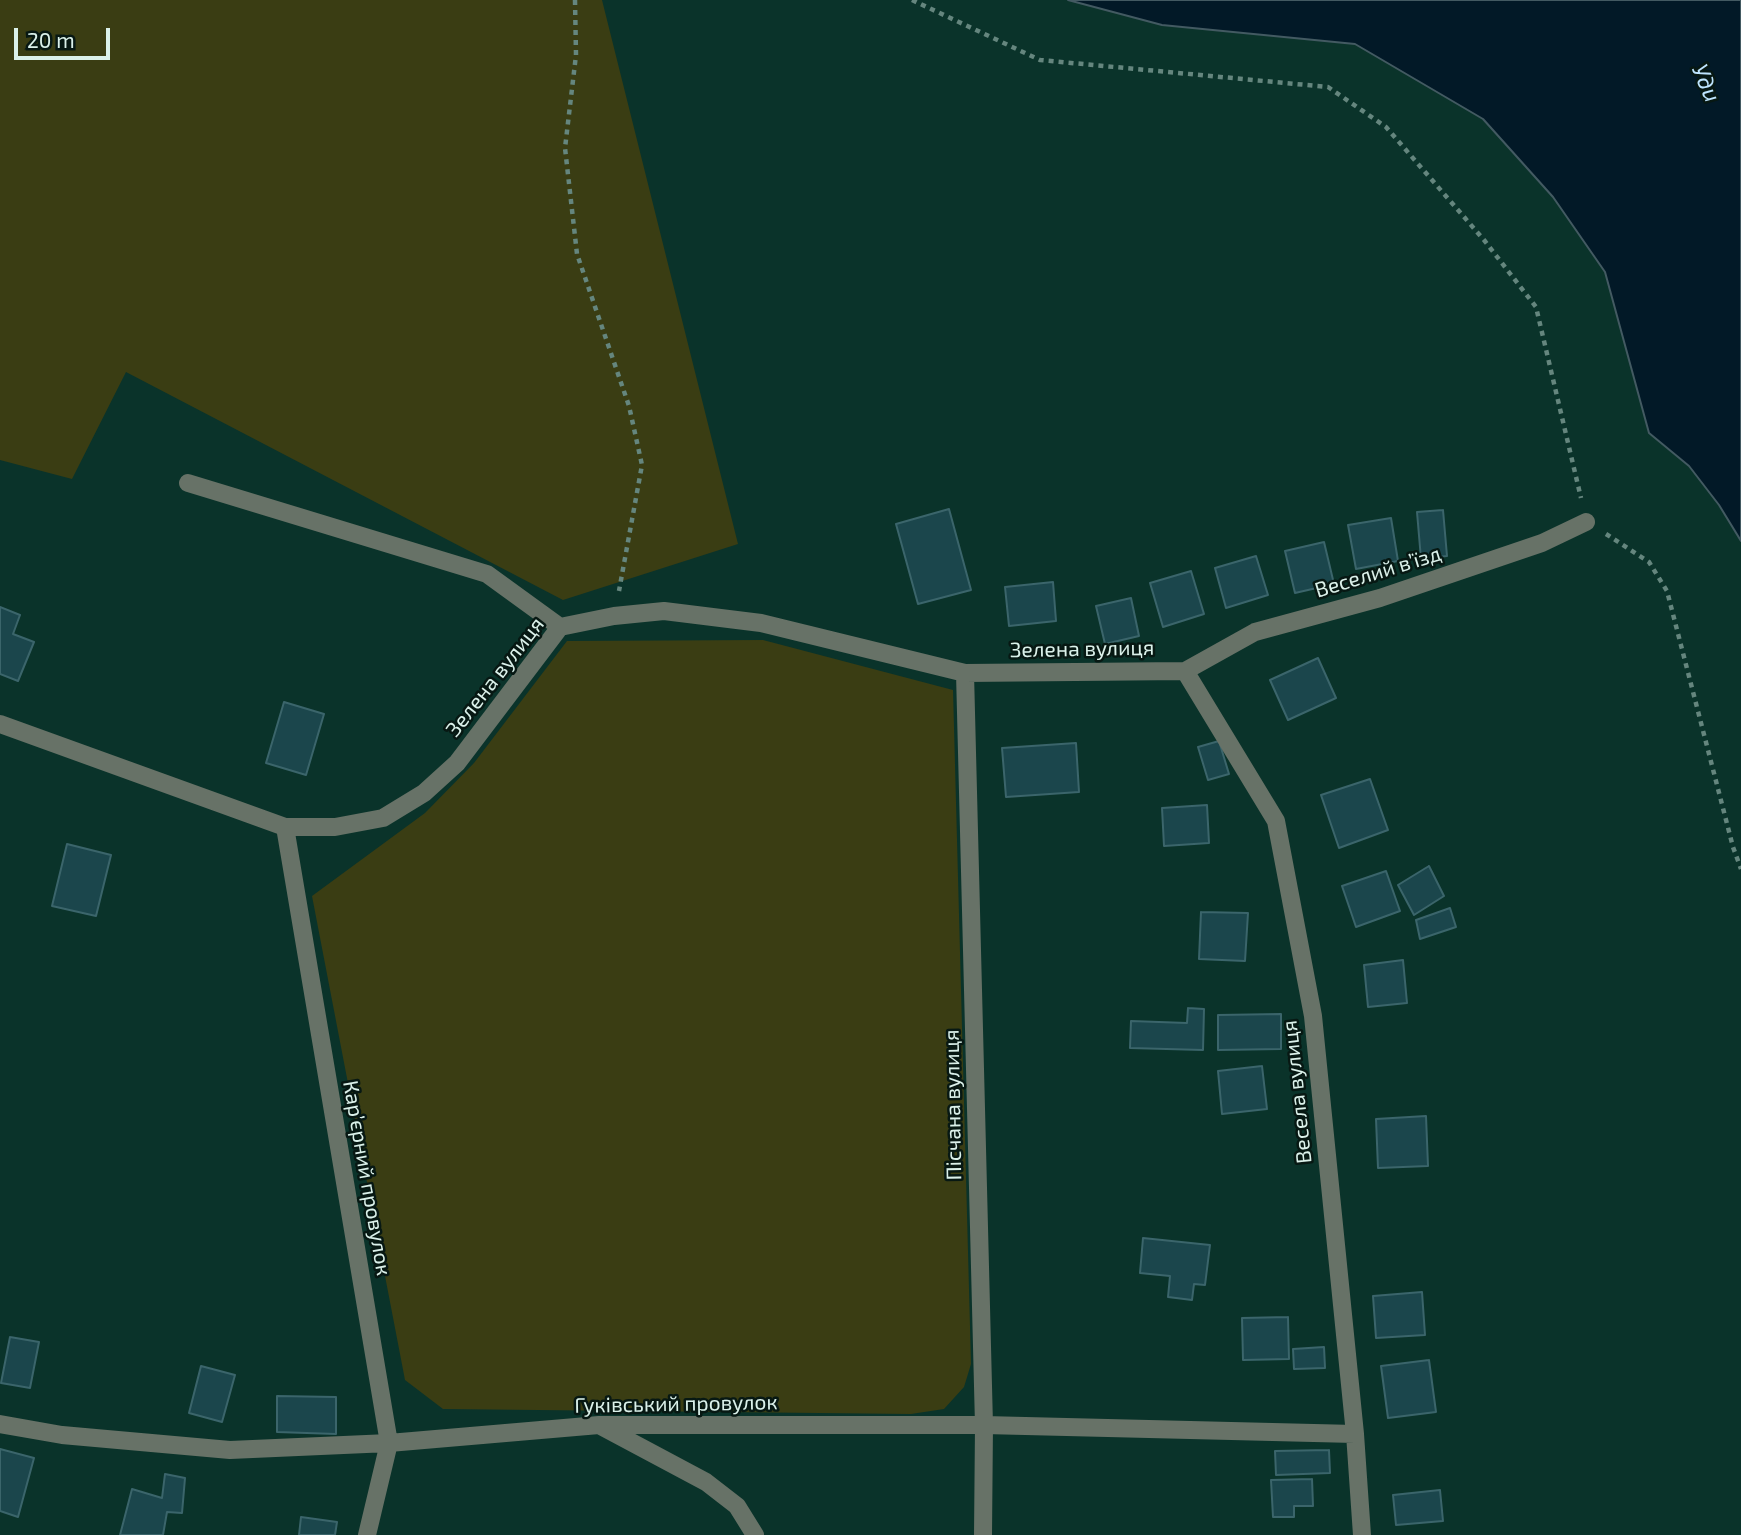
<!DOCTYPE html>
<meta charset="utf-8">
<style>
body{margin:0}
#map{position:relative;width:1741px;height:1535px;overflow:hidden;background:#0a332a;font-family:"Exo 2",sans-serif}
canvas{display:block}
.scale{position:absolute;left:14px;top:28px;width:96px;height:32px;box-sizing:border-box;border:4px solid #dbf1ea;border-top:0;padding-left:9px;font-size:21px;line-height:24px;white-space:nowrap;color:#dbf1ea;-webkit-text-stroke:5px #071813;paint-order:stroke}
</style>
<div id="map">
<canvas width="1741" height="1535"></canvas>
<div class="scale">20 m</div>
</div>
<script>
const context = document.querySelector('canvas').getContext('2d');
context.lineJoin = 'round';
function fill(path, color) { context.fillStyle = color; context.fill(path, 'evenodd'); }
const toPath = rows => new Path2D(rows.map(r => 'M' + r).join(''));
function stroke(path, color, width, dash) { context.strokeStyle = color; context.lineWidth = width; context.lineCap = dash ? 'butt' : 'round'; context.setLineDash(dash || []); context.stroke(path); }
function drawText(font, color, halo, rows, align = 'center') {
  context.font = font + ' "Exo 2",sans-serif'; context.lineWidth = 5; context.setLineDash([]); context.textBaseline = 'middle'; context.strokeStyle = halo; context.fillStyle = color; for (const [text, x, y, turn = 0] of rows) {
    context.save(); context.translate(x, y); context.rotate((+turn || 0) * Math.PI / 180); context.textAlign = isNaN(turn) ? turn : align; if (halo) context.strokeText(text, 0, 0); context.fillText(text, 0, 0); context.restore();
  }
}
fill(toPath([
 [0,0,602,0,738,544,563,600,126,372,72,479,0,460],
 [763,640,953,690,971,1364,964,1387,944,1409,911,1414,443,1409,405,1380,312,896,425,813,474,763,567,641]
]), '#3a3d13');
const water = toPath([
 [1068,0,1741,0,1741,541,1719,505,1689,466,1649,433,1605,272,1553,197,1483,119,1355,44,1162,25,1068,0]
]);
fill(water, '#021927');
stroke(water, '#435a62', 2);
const building = toPath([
 [949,509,971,590,918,604,896,524,949,509],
 [1443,510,1447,556,1421,559,1417,512,1443,510],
 [1391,518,1398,561,1356,569,1348,525,1391,518],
 [1324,542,1334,584,1295,593,1285,551,1324,542],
 [1256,556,1268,595,1226,608,1215,568,1256,556],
 [1191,571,1204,614,1163,627,1150,583,1191,571],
 [1053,582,1056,621,1009,626,1005,587,1053,582],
 [1131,598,1139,636,1105,644,1096,606,1131,598],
 [0,607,20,615,13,634,34,642,18,681,0,674,0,607],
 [1318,658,1336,698,1288,720,1270,680,1318,658],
 [284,702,324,714,306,775,266,763,284,702],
 [1219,741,1229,774,1208,780,1198,747,1219,741],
 [1076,743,1079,792,1006,797,1002,748,1076,743],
 [1370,779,1388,830,1339,848,1321,795,1370,779],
 [1207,805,1209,843,1164,846,1162,808,1207,805],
 [67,844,111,855,96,916,52,906,67,844],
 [1429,866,1444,896,1414,915,1398,885,1429,866],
 [1386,871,1400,911,1356,927,1342,886,1386,871],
 [1450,908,1456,927,1420,939,1416,920,1450,908],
 [1201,912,1248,913,1245,961,1199,959,1201,912],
 [1403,960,1407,1003,1368,1007,1364,965,1403,960],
 [1188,1008,1204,1009,1203,1050,1130,1048,1131,1021,1187,1023,1188,1008],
 [1281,1014,1281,1049,1218,1050,1218,1015,1281,1014],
 [1262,1066,1267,1109,1222,1114,1218,1071,1262,1066],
 [1426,1116,1428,1166,1378,1168,1376,1119,1426,1116],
 [1143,1238,1210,1245,1205,1285,1194,1284,1192,1300,1168,1297,1170,1276,1140,1273,1143,1238],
 [1422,1292,1425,1335,1376,1338,1373,1296,1422,1292],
 [1288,1317,1289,1359,1243,1360,1242,1318,1288,1317],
 [10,1337,39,1342,30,1388,1,1383,10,1337],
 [1324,1347,1325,1368,1294,1369,1293,1349,1324,1347],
 [1429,1360,1436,1412,1388,1418,1381,1366,1429,1360],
 [201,1366,235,1375,222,1422,189,1413,201,1366],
 [277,1396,336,1397,336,1434,277,1432,277,1396],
 [0,1449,34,1458,18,1517,0,1511,0,1449],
 [1329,1450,1330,1473,1276,1475,1275,1451,1329,1450],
 [165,1474,185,1478,182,1513,167,1512,163,1535,120,1535,132,1489,162,1498,165,1474],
 [1312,1479,1313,1506,1294,1506,1294,1517,1273,1517,1271,1480,1312,1479],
 [1440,1490,1443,1521,1396,1525,1393,1495,1440,1490],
 [301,1517,337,1522,335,1535,299,1535,301,1517]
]);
fill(building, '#1b464c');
stroke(building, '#3b656b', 2);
stroke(toPath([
 [575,0,576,55,565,148,577,254,629,406,642,465,619,591],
 [912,0,1040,60,1328,87,1386,127,1484,240,1536,307,1581,498],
 [1606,534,1649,562,1667,591,1733,847,1741,869]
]), '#65867e', 4.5, [5, 5]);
stroke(toPath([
 [188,483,487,574,560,627],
 [1185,671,1276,821,1313,1016,1355,1434,1362,1535],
 [965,673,984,1425,983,1535],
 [0,724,285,827,335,827,383,818,424,793,457,763,560,627,614,616,664,611,761,623,965,673,1185,671,1255,632,1380,598,1542,543,1586,522],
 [285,827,389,1443,367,1535],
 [0,1424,62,1435,230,1450,389,1443,599,1425,984,1425,1355,1434],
 [601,1426,706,1482,737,1506,755,1535]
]), '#677267', 18);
drawText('21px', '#dbf1ea', '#071813', [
 ["Веселий в’їзд",1378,572,-17],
 ["Зелена вулиця",1082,649,-1],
 ["Зелена вулиця",495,677,-52],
 ["Весела вулиця",1297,1092,-96],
 ["Пісчана вулиця",953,1105,-91],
 ["Кар’єрний провулок",367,1178,80],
 ["Гуківський провулок",676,1404,-1]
]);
drawText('italic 23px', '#bee4fe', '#071813', [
 ["Уди",1706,83,67]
]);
</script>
